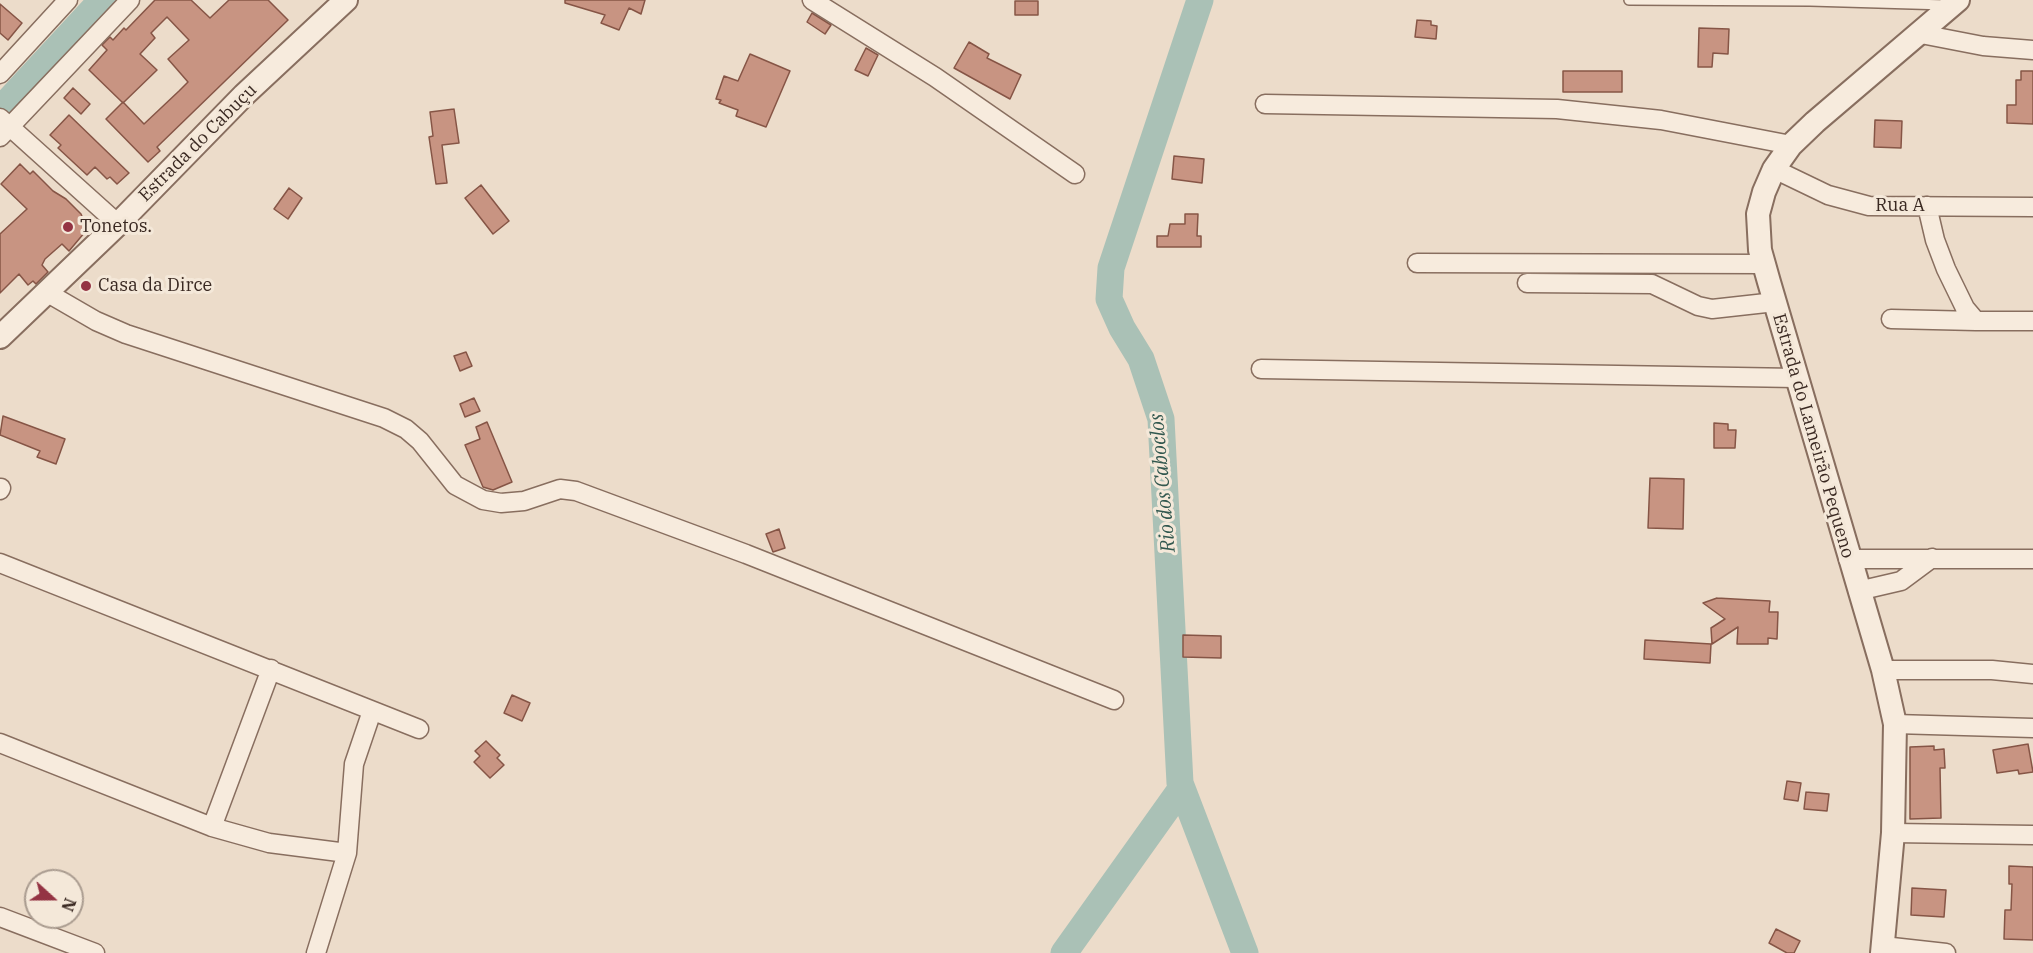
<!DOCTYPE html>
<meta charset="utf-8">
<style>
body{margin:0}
#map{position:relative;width:2033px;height:953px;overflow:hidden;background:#ecdcca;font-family:"IBM Plex Serif",serif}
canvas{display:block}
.north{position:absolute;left:24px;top:869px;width:60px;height:60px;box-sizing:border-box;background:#f4e8d9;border:2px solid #aa9c90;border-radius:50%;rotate:111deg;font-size:16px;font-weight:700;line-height:24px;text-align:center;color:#3a2922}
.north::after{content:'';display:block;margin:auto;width:21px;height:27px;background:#943343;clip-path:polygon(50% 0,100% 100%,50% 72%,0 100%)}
</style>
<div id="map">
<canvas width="2033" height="953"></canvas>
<div class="north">N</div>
</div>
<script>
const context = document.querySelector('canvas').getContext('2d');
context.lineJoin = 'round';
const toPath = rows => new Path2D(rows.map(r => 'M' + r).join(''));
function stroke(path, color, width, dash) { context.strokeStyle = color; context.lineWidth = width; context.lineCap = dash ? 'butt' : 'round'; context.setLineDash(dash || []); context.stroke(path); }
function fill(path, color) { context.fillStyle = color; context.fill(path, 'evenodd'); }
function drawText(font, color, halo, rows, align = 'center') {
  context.font = font + ' "IBM Plex Serif",serif'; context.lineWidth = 6; context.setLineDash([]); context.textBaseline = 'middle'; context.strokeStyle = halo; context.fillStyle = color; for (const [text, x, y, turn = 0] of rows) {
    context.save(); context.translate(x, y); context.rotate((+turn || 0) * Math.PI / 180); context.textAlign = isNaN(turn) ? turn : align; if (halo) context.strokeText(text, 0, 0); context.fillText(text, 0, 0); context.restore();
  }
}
stroke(toPath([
 [1200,0,1111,268,1109,299,1122,328,1141,359,1161,419,1180,783,1245,953],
 [0,110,102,0],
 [1064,953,1181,789]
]), '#aac1b6', 27);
const building = toPath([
 [155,0,191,0,210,18,229,0,268,0,288,20,157,147,160,151,148,162,106,119,123,102,144,124,179,91,188,82,168,59,189,40,167,17,151,33,155,38,140,54,157,70,123,103,89,70,107,50,102,45,110,37,113,40,124,28,126,30,155,0],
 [565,0,645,0,641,14,629,8,619,30,601,23,605,15,565,3,565,0],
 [1015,1,1038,1,1038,15,1015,15,1015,1],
 [0,4,22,23,8,40,0,33,0,4],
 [812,13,831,25,825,34,807,22,812,13],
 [1417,20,1431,21,1431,25,1437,26,1436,39,1415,37,1417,20],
 [1699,28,1729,29,1728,54,1713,53,1712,67,1698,67,1699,28],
 [969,42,989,54,987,58,1021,75,1010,99,954,68,969,42],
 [866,48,878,55,868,76,855,70,866,48],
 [750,54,790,71,766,127,736,116,738,110,719,103,721,100,716,99,724,76,738,81,750,54],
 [1563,71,1622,71,1622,92,1563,92,1563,71],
 [2021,71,2033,71,2033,124,2007,123,2007,105,2016,105,2016,80,2021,80,2021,71],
 [73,88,90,104,81,114,64,98,73,88],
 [454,109,459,143,442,145,447,183,436,184,429,137,433,136,430,112,454,109],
 [69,115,129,173,117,184,110,177,107,179,95,167,87,175,58,148,61,145,50,135,69,115],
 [1875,120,1902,121,1901,148,1874,147,1875,120],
 [1174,156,1204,159,1202,183,1172,179,1174,156],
 [20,164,30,174,33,171,53,191,66,199,81,214,86,226,85,232,69,251,62,244,45,259,42,265,48,272,36,284,33,281,28,285,19,274,0,293,0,234,27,209,1,184,20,164],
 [481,185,509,221,493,234,465,198,481,185],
 [289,188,302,198,288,219,274,209,289,188],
 [1185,214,1198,214,1197,236,1201,236,1201,247,1157,247,1157,236,1168,236,1170,224,1185,224,1185,214],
 [466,352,472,366,460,371,454,356,466,352],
 [474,398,480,411,465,417,460,404,474,398],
 [3,416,65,439,56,464,37,457,40,451,0,435,3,416],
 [487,422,512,482,493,490,483,487,465,445,480,439,476,427,487,422],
 [1714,423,1728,424,1728,430,1736,430,1735,448,1714,448,1714,423],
 [1650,478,1684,479,1683,529,1648,528,1650,478],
 [779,529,785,548,773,552,766,534,779,529],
 [1717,598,1770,601,1769,612,1778,612,1777,639,1768,638,1768,644,1737,644,1738,627,1712,644,1711,628,1725,619,1703,603,1717,598],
 [1183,635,1221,636,1221,658,1183,657,1183,635],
 [1645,640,1711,644,1710,663,1644,659,1645,640],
 [512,695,530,703,522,721,504,713,512,695],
 [486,741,500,755,497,758,504,765,490,778,474,762,480,756,475,751,486,741],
 [2028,744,2033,772,2019,774,2018,770,1997,773,1993,750,2028,744],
 [1934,746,1934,750,1944,749,1945,768,1940,768,1941,818,1910,819,1910,747,1934,746],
 [1787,781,1801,783,1798,801,1784,799,1787,781],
 [1806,792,1829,794,1827,811,1804,809,1806,792],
 [2009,866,2033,867,2033,940,2004,939,2005,910,2011,910,2012,884,2009,884,2009,866],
 [1912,888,1946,890,1944,917,1911,915,1912,888],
 [1776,929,1800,941,1794,953,1787,953,1769,943,1776,929]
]);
fill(building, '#c89482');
stroke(building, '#865546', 1.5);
const service = toPath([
 [1629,0,1810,1,1946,5]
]);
const minor = toPath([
 [812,0,935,77,1075,174],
 [1921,34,1983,46,2033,50],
 [0,74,68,0],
 [1265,104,1557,109,1661,120,1791,145],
 [0,118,118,224],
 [0,137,130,0],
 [1774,169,1828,195,1869,206,2033,207],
 [1927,206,1935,240,1946,269,1965,308,1976,321,2033,321],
 [1417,263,1764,264],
 [1527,283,1652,284,1698,306,1712,309,1775,302],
 [46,292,96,321,126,334,384,418,406,429,420,441,455,485,483,500,501,503,524,501,560,489,576,491,746,554,1114,700],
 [1891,319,1976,321],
 [1261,369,1796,378],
 [0,490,1,488],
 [1848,559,2033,559],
 [0,563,419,729],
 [1858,591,1901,581,1932,558],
 [1883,670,1992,670,2033,674],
 [1895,724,2033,728],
 [0,743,212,827,269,843,347,853],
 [212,827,271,669],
 [1893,833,2033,835],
 [0,917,95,953],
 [1883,946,1946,953],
 [316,953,347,853,354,764,372,711]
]);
const tertiary = toPath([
 [0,337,118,224,244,95,346,0],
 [1882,953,1893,833,1895,724,1883,670,1769,282,1760,250,1758,214,1764,192,1774,169,1791,145,1815,122,1958,0]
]);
stroke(service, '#886e5f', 12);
stroke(minor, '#886e5f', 21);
stroke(tertiary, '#886e5f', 26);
stroke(service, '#f7ebdd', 9);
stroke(minor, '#f7ebdd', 18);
stroke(tertiary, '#f7ebdd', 22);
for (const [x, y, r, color] of [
 [68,227,6,"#943343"],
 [86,286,6,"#943343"]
]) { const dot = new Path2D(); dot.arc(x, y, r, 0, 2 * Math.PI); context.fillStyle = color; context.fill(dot); stroke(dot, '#f4e8d9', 2); }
drawText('18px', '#3a2922', '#f4e8d9', [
 ["Estrada do Cabuçu",198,143,-45],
 ["Rua A",1900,206],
 ["Estrada do Lameirão Pequeno",1813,436,74]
]);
drawText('18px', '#3a2922', '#f4e8d9', [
 ["Tonetos.",80,227],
 ["Casa da Dirce",98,286]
], 'left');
drawText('italic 20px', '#32584f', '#f4e8d9', [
 ["Rio dos Caboclos",1163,483,-95]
]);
</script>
